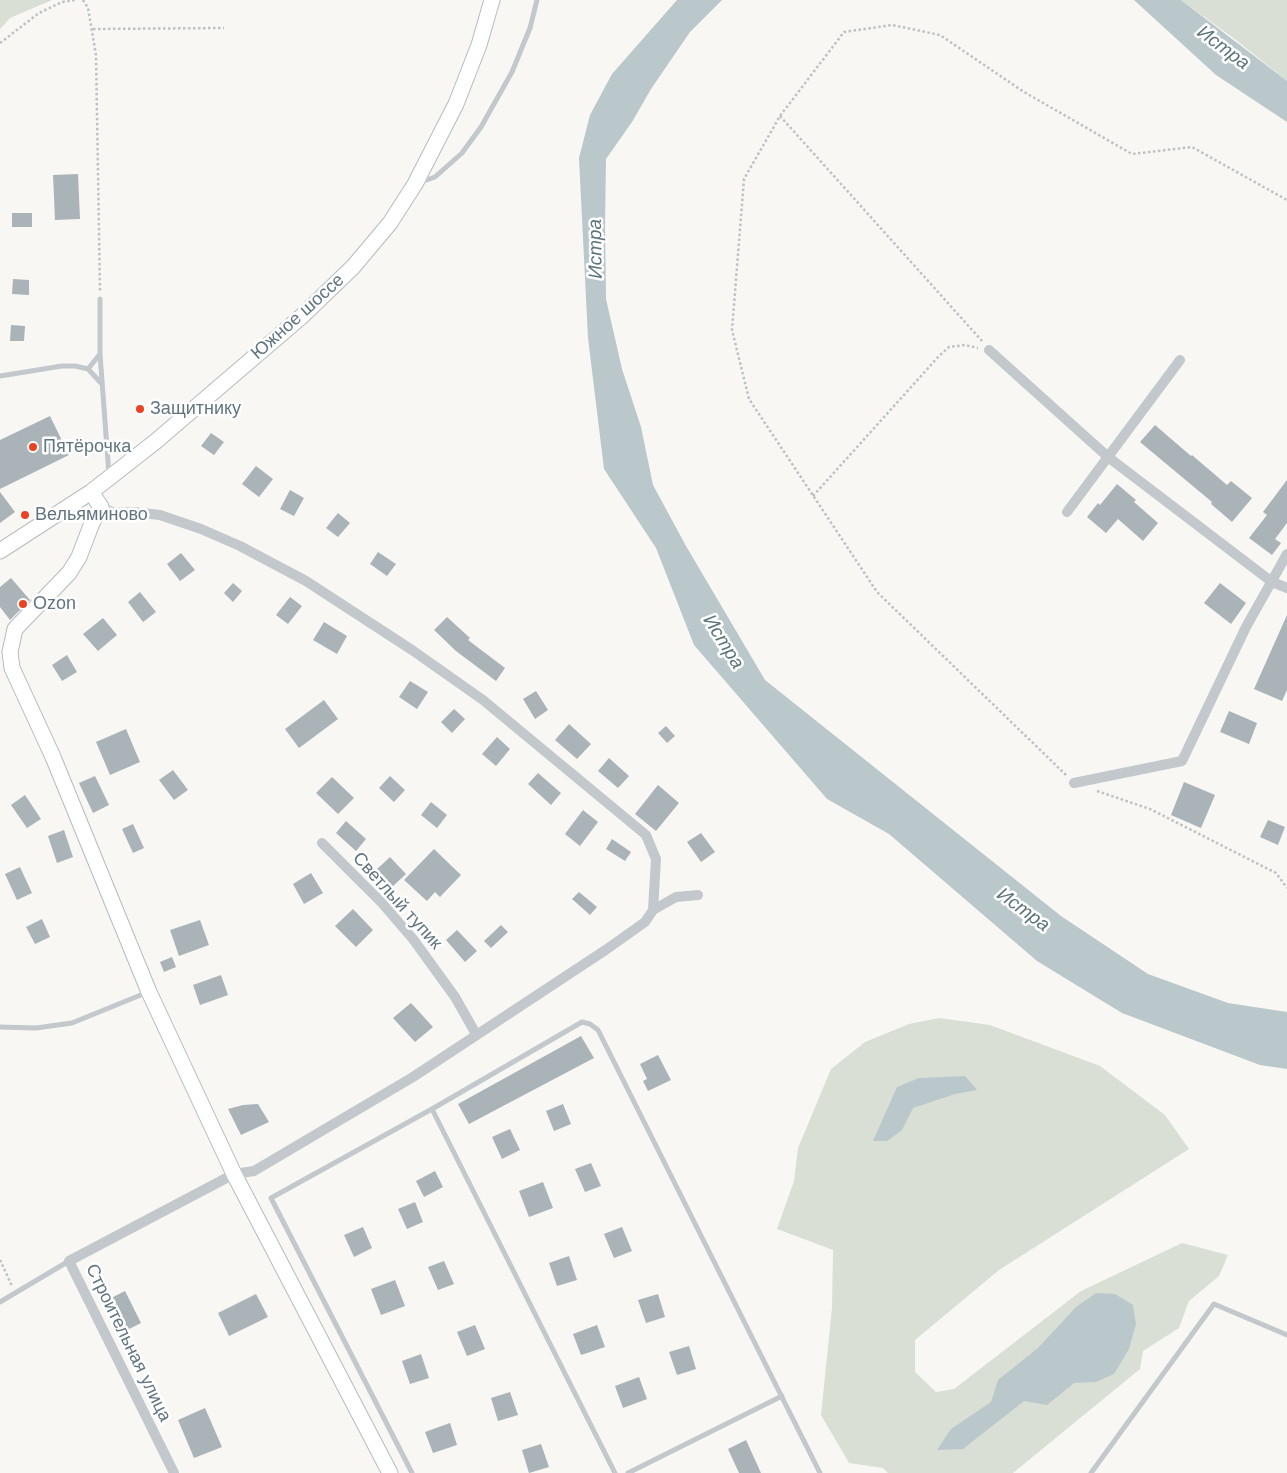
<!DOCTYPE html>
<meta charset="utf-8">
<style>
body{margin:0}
canvas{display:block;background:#f8f7f4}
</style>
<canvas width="1287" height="1473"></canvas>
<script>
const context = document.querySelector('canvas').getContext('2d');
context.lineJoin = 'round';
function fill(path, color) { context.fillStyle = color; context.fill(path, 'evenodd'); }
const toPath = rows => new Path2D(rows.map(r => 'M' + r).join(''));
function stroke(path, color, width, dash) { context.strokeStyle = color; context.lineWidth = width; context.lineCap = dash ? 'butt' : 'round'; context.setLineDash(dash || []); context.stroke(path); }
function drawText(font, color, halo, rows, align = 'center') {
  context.font = font + ' Arial,sans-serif'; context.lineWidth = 5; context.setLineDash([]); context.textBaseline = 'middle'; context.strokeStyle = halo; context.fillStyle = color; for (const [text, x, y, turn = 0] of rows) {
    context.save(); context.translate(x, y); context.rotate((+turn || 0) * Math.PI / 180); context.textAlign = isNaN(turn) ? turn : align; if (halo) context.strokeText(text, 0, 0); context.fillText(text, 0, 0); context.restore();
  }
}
fill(toPath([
 [0,0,52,0,10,18,0,29],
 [1181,0,1287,0,1287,81,1236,40],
 [939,1018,990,1025,1100,1066,1165,1115,1189,1149,999,1270,915,1340,915,1372,936,1392,954,1389,1081,1291,1182,1243,1228,1255,1219,1276,1189,1301,1179,1328,1143,1351,1140,1369,1013,1473,888,1473,883,1468,849,1463,821,1415,832,1308,833,1250,777,1229,794,1181,798,1148,831,1069,865,1042,909,1024]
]), '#d9dfd5');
fill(toPath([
 [677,0,722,0,690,32,651,89,632,122,606,159,605,225,606,299,622,369,641,427,653,485,686,546,765,680,1061,916,1148,974,1228,1003,1287,1012,1287,1069,1260,1065,1122,1013,1037,961,889,834,827,799,694,645,656,548,604,469,588,338,579,158,590,115,612,74],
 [1134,0,1181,0,1287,81,1287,122,1216,75],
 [965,1076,977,1090,955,1094,913,1108,902,1130,887,1141,873,1141,897,1087,919,1078],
 [1096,1293,1115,1294,1133,1305,1136,1324,1129,1349,1114,1374,1096,1382,1074,1383,1047,1405,1024,1401,963,1449,937,1450,951,1429,991,1402,998,1380,1038,1348,1076,1307]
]), '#bac8cb');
fill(toPath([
 [78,174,80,219,55,220,53,175],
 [12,213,32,213,32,227,12,227],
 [13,279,29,280,29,295,12,294],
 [11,325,25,326,24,341,10,341],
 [50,416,69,455,0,489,0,440],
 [1155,425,1191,456,1192,455,1227,485,1231,481,1252,498,1232,522,1211,504,1212,502,1140,442],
 [211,433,224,442,214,455,201,446],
 [256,466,273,479,259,497,242,484],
 [1287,480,1287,523,1275,539,1281,543,1272,555,1249,538,1267,515,1263,512],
 [1117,484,1136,500,1134,502,1158,523,1143,541,1118,519,1106,533,1087,517,1098,503,1100,505],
 [290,490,304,498,294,516,280,509],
 [0,492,15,512,0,523],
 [338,513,350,523,338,537,326,528],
 [378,552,396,564,387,576,370,564],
 [181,553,195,570,180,581,167,564],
 [11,578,30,600,10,620,0,607,0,587],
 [233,583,242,591,233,602,224,593],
 [1220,583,1246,603,1231,624,1204,603],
 [140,592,156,612,143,622,128,602],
 [290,597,302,606,288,624,276,615],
 [1287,615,1287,690,1282,701,1254,689],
 [447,617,470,638,468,640,505,668,496,681,456,651,434,630],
 [103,618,117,635,98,651,83,634],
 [324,622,347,636,337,654,313,640],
 [67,655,77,672,62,681,52,665],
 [410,681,428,692,417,709,399,697],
 [536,691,548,710,535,719,523,699],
 [324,700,338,719,299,748,285,729],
 [454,709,465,719,452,733,441,722],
 [1229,711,1257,723,1249,744,1220,732],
 [569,724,591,744,577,759,555,740],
 [666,726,675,736,667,743,658,733],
 [126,729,140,762,110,775,96,742],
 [497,737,510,749,496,766,482,754],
 [609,758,629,776,618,788,598,771],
 [173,770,188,790,174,800,159,780],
 [538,773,561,793,551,805,528,784],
 [95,776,109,805,93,813,79,783],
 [390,776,405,790,394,802,379,788],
 [332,777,354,798,338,814,316,793],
 [1184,782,1215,795,1201,828,1171,815],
 [658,785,679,803,656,831,635,814],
 [25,795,41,819,27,828,11,805],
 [431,802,447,815,437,828,421,815],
 [583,810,598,822,580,846,565,834],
 [1268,820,1285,827,1278,845,1260,837],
 [346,821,366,839,356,851,336,833],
 [133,824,144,848,133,853,122,829],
 [64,830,73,857,57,863,48,836],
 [701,833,715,852,701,862,687,842],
 [612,839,631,852,625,861,606,849],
 [434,849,461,875,440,897,435,892,427,901,404,880],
 [390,857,406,874,392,887,376,870],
 [20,867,32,893,17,900,5,874],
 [311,873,323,893,304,904,293,884],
 [579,892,597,907,590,915,572,899],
 [353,909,373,930,356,947,335,926],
 [42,919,50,937,35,944,26,927],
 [200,920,209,945,179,956,170,930],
 [501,925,508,932,491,948,484,941],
 [457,930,477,951,465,962,446,940],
 [172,957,176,967,164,972,160,962],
 [221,975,228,995,200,1005,193,985],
 [411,1003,433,1027,415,1042,393,1018],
 [581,1036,594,1058,469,1124,458,1104],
 [658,1055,671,1080,648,1091,643,1081,647,1079,640,1064],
 [258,1104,269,1122,241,1135,228,1109,243,1105],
 [563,1104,571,1124,554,1131,546,1111],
 [510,1129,520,1150,502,1159,492,1137],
 [591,1163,601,1186,585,1192,575,1169],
 [435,1171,443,1187,424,1197,416,1181],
 [543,1182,553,1208,529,1217,519,1191],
 [415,1202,423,1222,407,1229,398,1209],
 [363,1227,372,1248,354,1257,344,1235],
 [622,1227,632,1251,614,1258,604,1234],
 [569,1256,577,1280,557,1286,549,1263],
 [444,1261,454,1284,438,1290,428,1267],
 [395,1280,405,1306,381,1315,371,1289],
 [125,1291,141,1323,119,1334,103,1302],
 [256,1294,268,1317,229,1336,218,1313],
 [658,1294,665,1317,646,1323,638,1300],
 [475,1325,485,1349,467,1356,457,1332],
 [597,1325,605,1347,581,1355,573,1334],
 [689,1346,696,1369,677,1375,669,1352],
 [421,1354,429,1378,410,1384,402,1361],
 [639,1377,647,1399,623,1408,615,1386],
 [510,1392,518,1415,498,1421,491,1398],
 [205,1408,222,1447,194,1458,178,1420],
 [450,1423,457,1445,433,1453,425,1432],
 [746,1440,761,1473,739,1473,728,1449],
 [541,1444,549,1467,529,1473,522,1450]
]), '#a9b3b8');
const secondary = toPath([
 [91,492,101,507,92,523,79,557,69,573,15,629,10,652,12,668,53,757,149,992,234,1174,390,1473],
 [0,551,91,492,155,442,301,317,353,267,390,223,415,184,456,104,479,45,492,0]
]);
stroke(secondary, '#b5bbbf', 17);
stroke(toPath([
 [83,0,88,8,96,55,100,291],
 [93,29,224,28],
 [0,43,39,13,62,2,75,0],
 [780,116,982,341],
 [813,496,939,356,949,347,965,345,978,348],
 [1066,775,877,592,749,399,732,330,744,179,780,116,844,32,892,25,940,35,1024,92,1132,154,1192,147,1287,200],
 [1097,791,1150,809,1276,873,1287,888],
 [0,1260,12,1286]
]), '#bec1c3', 2.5, [2.5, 2.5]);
stroke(toPath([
 [421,182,435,177,462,153,481,127,512,72,530,28,537,0],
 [100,299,100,354,109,475],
 [88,369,100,354],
 [0,376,62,366,75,366,88,369,102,384],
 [0,1027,36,1028,72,1023,148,992],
 [432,1109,582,1022,590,1024,598,1030,820,1473],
 [0,1302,69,1261],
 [412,1473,271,1198,432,1109,615,1473],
 [628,1473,782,1396],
 [1091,1473,1214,1304,1287,1335]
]), '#c2c8cb', 5);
stroke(toPath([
 [989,350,1108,457,1272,582,1287,588],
 [101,507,115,513,133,512,160,515,201,529,240,546,306,581,412,650,483,700,646,835,656,859,653,910,645,922,607,949,413,1077,254,1171,234,1174,69,1261,174,1473],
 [1067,512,1180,360],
 [1074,783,1182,761,1246,627,1287,554],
 [322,843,382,903,413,939,455,997,476,1034],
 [653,910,676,897,698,895]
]), '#c2c8cb', 10);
stroke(secondary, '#fff', 15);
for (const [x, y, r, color] of [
 [140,409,5,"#eb4321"],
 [33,447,5,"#eb4321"],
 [25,515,5,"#eb4321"],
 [23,604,5,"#eb4321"]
]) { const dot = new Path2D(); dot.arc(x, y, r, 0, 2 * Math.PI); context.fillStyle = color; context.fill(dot); stroke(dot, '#fff', 2); }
drawText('18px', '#617581', '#fff', [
 ["Южное шоссе",298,317,-42],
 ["Светлый тупик",397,901,48],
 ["Строительная улица",128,1343,64]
]);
drawText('18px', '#617581', '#fff', [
 ["Защитнику",150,409],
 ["Пятёрочка",43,447],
 ["Вельяминово",35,515],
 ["Ozon",33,604]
], 'left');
drawText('italic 19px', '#5c757c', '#fff', [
 ["Истра",1223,48,37],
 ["Истра",596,249,-91],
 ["Истра",723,642,58],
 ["Истра",1023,910,36]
]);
</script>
